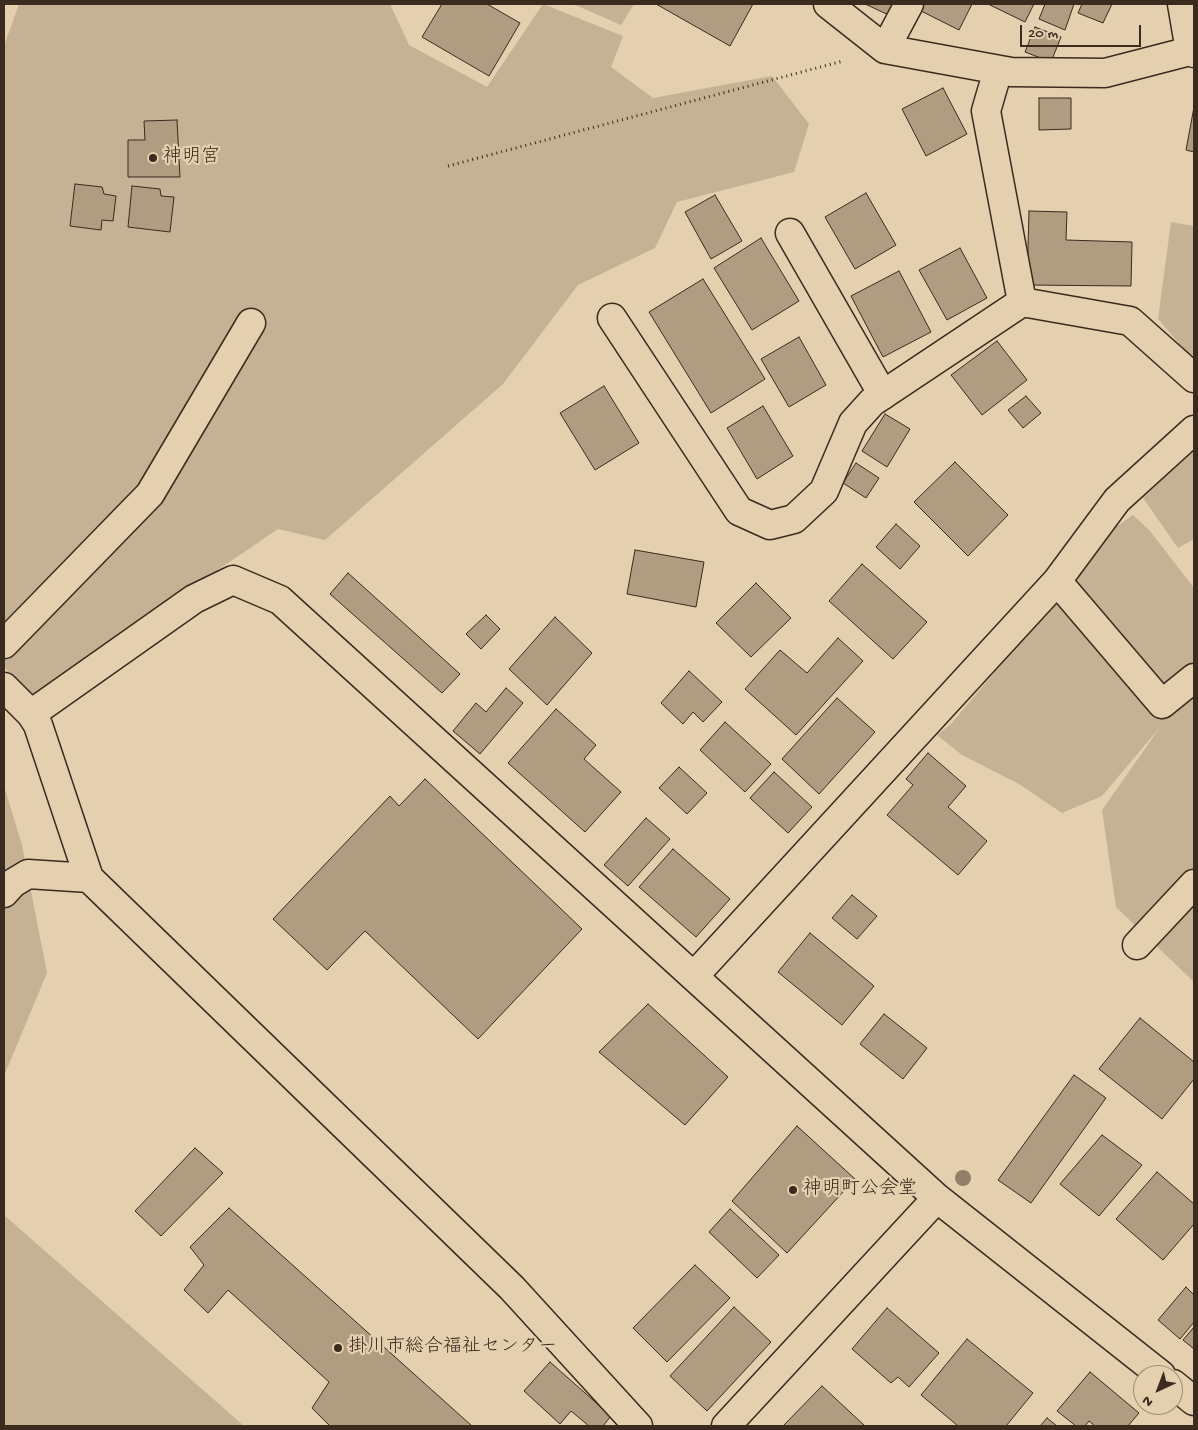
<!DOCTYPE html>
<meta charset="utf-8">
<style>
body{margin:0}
#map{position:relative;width:1198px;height:1430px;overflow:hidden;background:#e4cfae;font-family:"Gochi Hand",sans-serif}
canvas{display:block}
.frame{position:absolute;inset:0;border:5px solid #3b2a1e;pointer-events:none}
.north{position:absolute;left:1133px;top:1365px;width:50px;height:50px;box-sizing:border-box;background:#e4cfae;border:1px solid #a08d74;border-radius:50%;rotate:223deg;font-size:14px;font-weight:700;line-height:20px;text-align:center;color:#3b2a1e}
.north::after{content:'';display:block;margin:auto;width:18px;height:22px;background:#3b2a1e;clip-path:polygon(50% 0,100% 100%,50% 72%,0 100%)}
.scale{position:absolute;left:1020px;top:25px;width:121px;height:22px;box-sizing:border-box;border:2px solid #3b2a1e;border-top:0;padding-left:6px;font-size:15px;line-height:18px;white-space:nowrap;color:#3b2a1e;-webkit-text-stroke:4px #e4cfae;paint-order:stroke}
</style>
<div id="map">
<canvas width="1198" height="1430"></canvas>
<div class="frame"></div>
<div class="north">N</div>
<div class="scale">20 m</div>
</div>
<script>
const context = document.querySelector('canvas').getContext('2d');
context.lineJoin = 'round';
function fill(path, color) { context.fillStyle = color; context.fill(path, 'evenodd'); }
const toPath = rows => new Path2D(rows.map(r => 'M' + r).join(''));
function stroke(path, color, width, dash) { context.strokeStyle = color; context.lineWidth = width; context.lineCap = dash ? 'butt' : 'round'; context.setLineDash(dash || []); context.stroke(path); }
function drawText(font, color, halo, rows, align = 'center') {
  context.font = font + ' "Gochi Hand","Klee One",sans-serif'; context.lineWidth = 4.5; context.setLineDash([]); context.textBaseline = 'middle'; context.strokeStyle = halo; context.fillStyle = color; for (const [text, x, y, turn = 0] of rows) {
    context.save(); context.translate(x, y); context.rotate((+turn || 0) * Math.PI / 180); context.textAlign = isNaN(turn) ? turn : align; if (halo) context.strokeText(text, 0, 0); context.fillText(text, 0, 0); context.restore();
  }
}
fill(toPath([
 [19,4,390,4,409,45,487,87,543,4,623,36,611,67,653,98,772,76,809,124,794,172,677,202,655,248,578,285,503,384,325,540,278,529,32,696,4,667,4,46],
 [573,4,634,4,621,25],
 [1171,222,1194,226,1194,361,1158,319],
 [1194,449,1194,539,1178,548,1143,498],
 [1133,515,1150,531,1194,588,1194,982,1116,907,1102,810,1161,726,1102,796,1062,813,1019,784,962,755,937,735,951,724,1025,636,1107,533],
 [4,786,22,845,47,973,4,1076],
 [4,1215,244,1426,4,1426]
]), '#c5b194');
const building = toPath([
 [442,4,487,4,520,23,489,76,422,37,442,4],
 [656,4,753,4,730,46,656,4],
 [865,4,899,4,893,17,865,4],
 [920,4,972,4,959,30,917,9,920,4],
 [988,4,1034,4,1025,22,988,4],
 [1045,4,1074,4,1065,30,1039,19,1045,4],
 [1082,4,1112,4,1103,23,1078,13,1082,4],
 [1035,27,1061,37,1051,62,1025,52,1035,27],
 [943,88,967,134,926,156,902,109,943,88],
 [1039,98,1071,98,1071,129,1039,130,1039,98],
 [1194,107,1194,152,1186,150,1194,107],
 [177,120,180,177,128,177,128,140,145,140,144,121,177,120],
 [75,184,102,187,104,194,116,196,113,221,102,220,101,230,70,226,75,184],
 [132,186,160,189,161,196,174,197,170,232,128,227,132,186],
 [866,193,896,245,855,269,825,217,866,193],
 [715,195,742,241,711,259,685,212,715,195],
 [1029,211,1067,212,1066,240,1132,242,1131,286,1027,285,1029,211],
 [761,238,799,301,752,330,714,268,761,238],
 [960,248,987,298,947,320,919,270,960,248],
 [899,271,931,332,883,357,851,296,899,271],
 [703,279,765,379,711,413,649,312,703,279],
 [799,337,826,385,789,407,761,359,799,337],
 [997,341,1027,380,982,415,951,375,997,341],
 [604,386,639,443,595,470,560,413,604,386],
 [1026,396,1041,413,1023,428,1008,410,1026,396],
 [763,406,793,456,757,479,727,428,763,406],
 [885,414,910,429,887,467,862,451,885,414],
 [955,462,1008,515,968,556,914,502,955,462],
 [856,463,879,478,866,498,843,483,856,463],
 [896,524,920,546,900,569,876,547,896,524],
 [635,550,704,562,696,607,627,594,635,550],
 [862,564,927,622,893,659,829,601,862,564],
 [348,573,460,674,442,693,330,594,348,573],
 [756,583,791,618,751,657,716,623,756,583],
 [486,615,500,629,481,649,466,634,486,615],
 [555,617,592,653,547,705,509,669,555,617],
 [838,638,863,661,796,735,745,689,780,650,807,673,838,638],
 [689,671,722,702,703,722,693,712,683,724,661,703,689,671],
 [506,688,523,703,480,754,453,731,476,703,486,712,506,688],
 [837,698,875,732,819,794,782,759,837,698],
 [556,709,596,745,584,759,621,792,585,832,508,763,556,709],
 [725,722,771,764,745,792,700,750,725,722],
 [928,753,966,786,948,807,987,841,958,875,887,815,913,785,906,779,928,753],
 [679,767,707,793,687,814,659,788,679,767],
 [774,772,812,807,788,833,750,798,774,772],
 [425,779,582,929,478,1039,365,931,327,970,273,919,390,796,399,806,425,779],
 [646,818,670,839,628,886,604,865,646,818],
 [673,849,730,899,696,937,639,887,673,849],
 [852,895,877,916,857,939,832,918,852,895],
 [810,933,874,986,842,1025,778,972,810,933],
 [648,1004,728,1077,685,1125,599,1052,648,1004],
 [884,1014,927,1048,903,1079,860,1044,884,1014],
 [1140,1018,1194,1062,1194,1079,1162,1119,1099,1069,1140,1018],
 [1074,1075,1106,1098,1031,1203,998,1180,1074,1075],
 [797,1126,855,1179,787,1253,732,1201,797,1126],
 [1102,1135,1142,1165,1099,1216,1060,1184,1102,1135],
 [195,1148,223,1173,161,1236,135,1211,195,1148],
 [1157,1172,1194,1204,1194,1224,1163,1260,1116,1219,1157,1172],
 [229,1208,472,1426,330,1426,312,1408,329,1382,228,1290,208,1313,184,1290,204,1265,190,1247,229,1208],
 [730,1209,779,1255,757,1278,709,1232,730,1209],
 [695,1265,730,1298,667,1362,633,1328,695,1265],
 [1186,1287,1194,1295,1194,1322,1180,1339,1158,1320,1186,1287],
 [734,1307,771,1342,707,1411,670,1376,734,1307],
 [887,1308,939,1353,909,1387,898,1377,891,1383,852,1349,887,1308],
 [1194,1327,1194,1349,1183,1340,1194,1327],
 [967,1339,1033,1393,1006,1426,958,1426,921,1395,967,1339],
 [550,1362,611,1416,603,1426,589,1426,571,1411,560,1424,524,1391,550,1362],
 [1090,1372,1139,1413,1128,1426,1095,1426,1089,1421,1085,1426,1076,1426,1057,1411,1090,1372],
 [822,1386,865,1426,783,1426,822,1386],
 [1047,1418,1057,1426,1040,1426,1047,1418]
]);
fill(building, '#b09c81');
stroke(building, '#3b2a1e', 1);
const minor = toPath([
 [828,4,885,49,1011,72,1105,73,1190,51,1194,53],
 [1182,4,1190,51],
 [885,49,909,4],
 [790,233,883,395],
 [1022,302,1130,321,1194,378],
 [612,318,739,511,770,525,794,519,824,491,853,423,872,402,1022,302,986,111,998,70],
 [1057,581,1162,704,1194,678],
 [4,644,150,494,251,323],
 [4,687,31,714,194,599,233,580,280,600,937,1198,1161,1375],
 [31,714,38,725,89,878],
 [4,893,13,883,28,874,89,878,512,1288,638,1426],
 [1137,945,1194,884],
 [694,976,1057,581,1117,500,1194,430],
 [1173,1384,1194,1401],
 [726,1426,937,1198]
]);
stroke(minor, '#3b2a1e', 31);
stroke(toPath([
 [448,166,843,61]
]), '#3b2a1e', 3, [1, 4]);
stroke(minor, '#e4cfae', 28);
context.fillStyle = '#937f69';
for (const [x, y] of [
 [963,1178]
]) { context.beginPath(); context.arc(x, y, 8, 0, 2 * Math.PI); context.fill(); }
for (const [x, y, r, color] of [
 [153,158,5,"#3b2a1e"],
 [793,1190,5,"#3b2a1e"],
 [338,1348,5,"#3b2a1e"]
]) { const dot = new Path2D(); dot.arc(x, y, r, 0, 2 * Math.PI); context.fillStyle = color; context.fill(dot); stroke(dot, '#e4cfae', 2); }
drawText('19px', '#3b2a1e', '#e4cfae', [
 ["神明宮",163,158],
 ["神明町公会堂",803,1190],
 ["掛川市総合福祉センター",348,1348]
], 'left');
</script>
